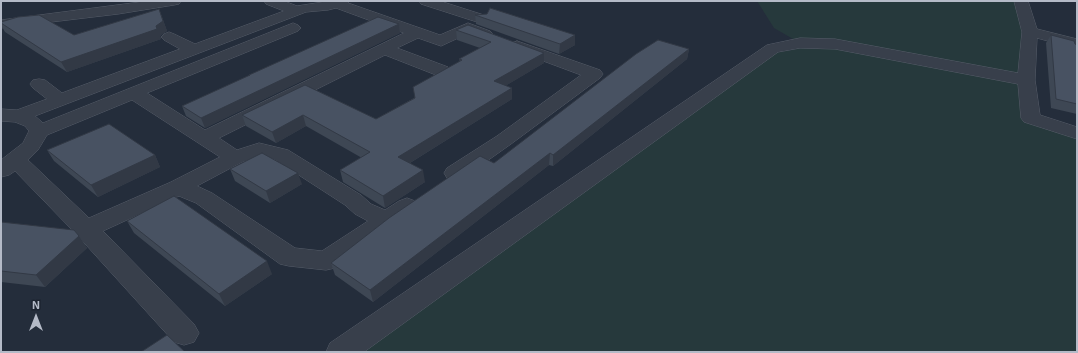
<!DOCTYPE html>
<style>
body{margin:0}
#map{position:relative;width:1078px;height:353px;overflow:hidden;background:#242d3b;font-family:"Exo 2",sans-serif}
canvas{display:block}
.frame{position:absolute;inset:0;border:2px solid #b4bac7;pointer-events:none}
.north{position:absolute;left:16px;top:297px;width:40px;height:40px;-webkit-text-stroke:3px #1d2430;paint-order:stroke;rotate:0deg;font-size:11px;font-weight:700;line-height:16px;text-align:center;color:#b4bac7}
.north::after{content:'';display:block;margin:auto;width:14px;height:18px;background:#b4bac7;clip-path:polygon(50% 0,100% 100%,50% 72%,0 100%)}
</style>
<div id="map">
<canvas width="1078" height="353"></canvas>
<div class="frame"></div>
<div class="north">N</div>
</div>
<script>
const context = document.querySelector('canvas').getContext('2d');
context.lineJoin = 'round';
function fill(path, color) { context.fillStyle = color; context.fill(path, 'evenodd'); }
const toPath = rows => new Path2D(rows.map(r => 'M' + r).join(''));
function stroke(path, color, width, dash) { context.strokeStyle = color; context.lineWidth = width; context.lineCap = dash ? 'butt' : 'round'; context.setLineDash(dash || []); context.stroke(path); }
fill(toPath([
 [757,1,1021,1,1026,80,800,43,774,28],
 [802,48,837,49,1028,85,1034,123,1077,137,1077,352,356,352,775,53]
]), '#26393c');
const minor = toPath([
 [148,1,181,1,179,4,174,5,118,14,1,28,1,20,148,1],
 [264,1,284,1,297,6,329,1,349,1,348,3,440,35,468,23,490,31,493,34,490,37,485,39,469,33,441,46,418,38,397,48,448,67,451,71,448,75,442,76,436,75,385,55,219,138,237,150,259,143,288,150,361,195,371,204,385,210,399,201,407,198,415,201,419,206,415,211,335,268,326,270,289,266,280,264,196,203,179,196,103,231,194,324,199,333,194,342,184,345,174,342,77,235,15,171,9,175,1,177,1,160,23,143,29,131,25,126,15,122,1,121,1,109,17,110,47,99,33,88,30,84,33,80,39,79,45,80,62,93,180,49,164,40,161,37,164,34,169,32,174,34,195,44,284,11,266,4,264,1],
 [336,8,404,33,205,130,147,93,298,31,301,28,298,25,293,23,43,123,35,116,306,12,328,10,336,8],
 [132,100,220,157,171,182,89,218,28,160,38,150,47,135,132,100],
 [261,156,274,159,345,205,355,214,368,221,322,251,295,248,212,193,197,186,242,162,261,156],
 [419,1,440,1,487,16,489,19,487,22,482,23,477,22,421,4,419,1],
 [1014,1,1028,1,1037,29,1077,39,1077,49,1037,38,1035,80,1040,115,1077,127,1077,139,1024,122,1021,118,1018,84,835,49,800,48,778,52,364,352,326,352,330,343,767,45,800,38,835,39,1018,73,1022,32,1014,1],
 [517,41,600,70,603,74,600,78,511,144,463,178,455,180,447,178,444,173,447,168,497,136,581,75,511,49,509,46,511,43,517,41]
]);
stroke(minor, '#565d69', 1);
fill(minor, '#383f4b');
fill(toPath([
 [159,9,167,31,160,36,161,39,67,72,5,32,1,25,1,22,74,35],
 [475,15,575,35,575,45,559,54,476,24],
 [399,24,400,33,205,128,186,116,182,106,250,76,249,75],
 [456,30,544,53,544,63,505,86,512,99,410,163,425,182,385,208,343,182,340,170,362,158,306,126,276,143,246,126,242,115,305,85,376,119,414,98,460,62,459,59,480,48,457,40],
 [1051,35,1077,45,1077,114,1051,108,1046,43],
 [689,49,687,59,553,166,549,165,373,302,335,275,331,263,494,163],
 [47,150,155,155,160,167,98,197,54,161],
 [230,169,302,184,270,203,235,181],
 [127,221,272,274,225,306,134,233],
 [1,222,79,236,87,248,45,287,1,282]
]), '#3e4754');
fill(toPath([
 [159,9,167,31,160,36,161,39,67,72,61,62,156,26],
 [399,24,400,33,205,128,201,118],
 [575,35,575,45,559,54,560,44],
 [689,49,687,59,553,166,553,155],
 [544,53,544,63,495,92,494,81],
 [512,88,512,99,400,169,398,157],
 [303,115,306,126,276,143,272,132],
 [550,153,549,165,373,302,370,290],
 [155,155,160,167,98,197,91,185],
 [423,170,425,182,385,208,383,196],
 [298,173,302,184,270,203,266,191],
 [79,236,87,248,45,287,36,275],
 [267,261,272,274,225,306,219,294]
]), '#323945');
const building = toPath([
 [490,8,575,35,560,44,475,15,487,14,490,8],
 [159,9,163,21,156,26,157,29,61,62,1,23,1,22,18,17,39,15,74,35,159,9],
 [378,17,399,24,201,118,182,106,250,75,249,75,378,17],
 [468,25,544,53,494,81,512,88,398,157,423,170,383,196,340,170,370,152,303,115,272,132,242,115,305,85,376,119,415,98,413,87,462,60,459,59,491,42,456,30,468,25],
 [1051,35,1074,41,1075,44,1077,45,1077,104,1056,99,1051,35],
 [658,40,689,49,553,155,550,153,370,290,331,263,389,218,480,156,494,163,636,54,658,40],
 [109,124,155,155,91,185,47,150,109,124],
 [262,153,298,173,266,191,230,169,262,153],
 [174,196,267,261,219,294,127,221,174,196],
 [1,222,74,230,79,236,36,275,1,271,1,222],
 [167,335,185,352,141,352,167,335]
]);
fill(building, '#485262');
stroke(building, '#323945', 1);
</script>
